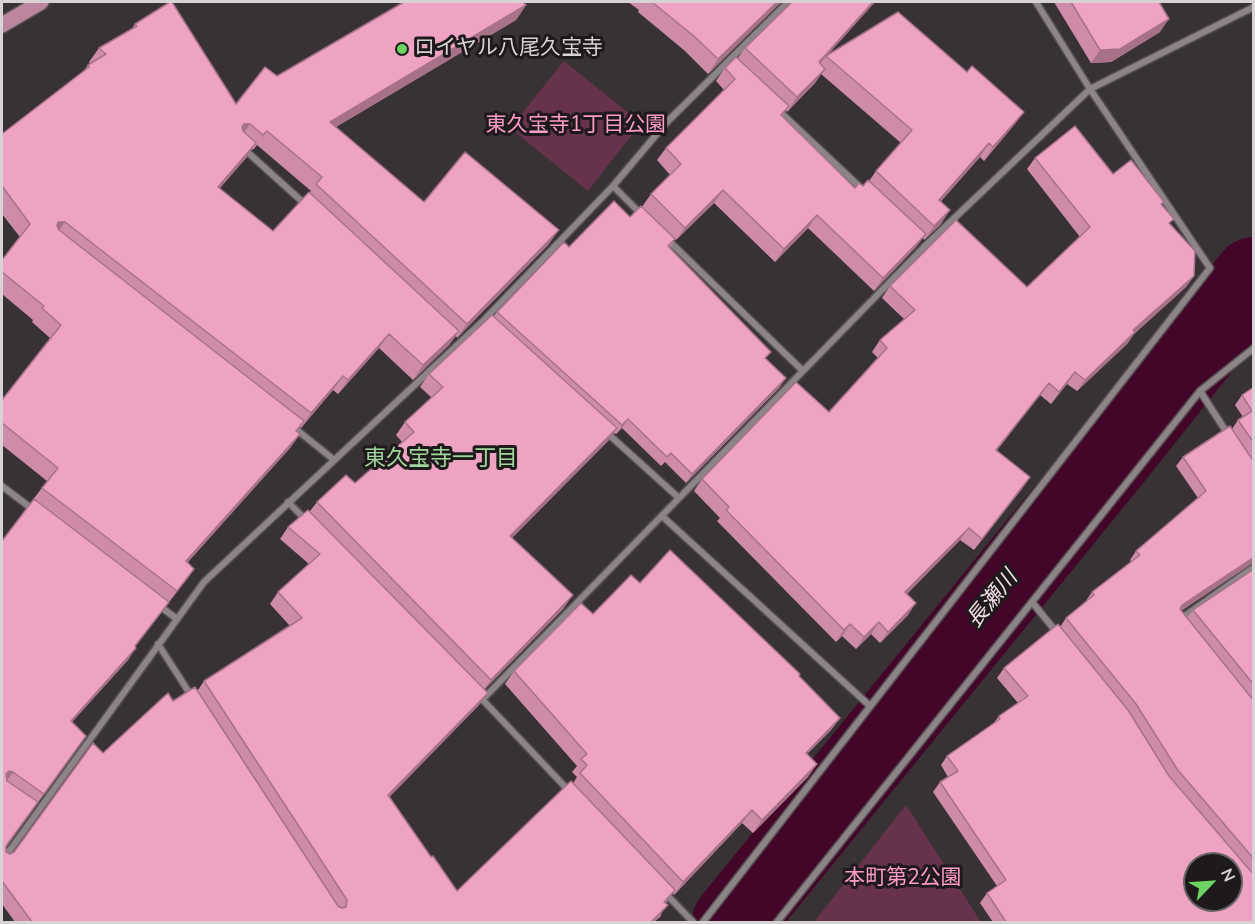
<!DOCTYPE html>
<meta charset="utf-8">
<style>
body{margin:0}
#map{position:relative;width:1255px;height:924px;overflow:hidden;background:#393234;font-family:"Nunito Sans",sans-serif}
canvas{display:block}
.frame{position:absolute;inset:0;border:3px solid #d7d2d4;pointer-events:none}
.north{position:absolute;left:1183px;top:852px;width:60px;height:60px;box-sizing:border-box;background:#1e1a1c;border:2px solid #686466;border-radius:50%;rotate:65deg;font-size:16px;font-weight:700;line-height:24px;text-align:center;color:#d7d2d4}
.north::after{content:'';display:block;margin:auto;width:21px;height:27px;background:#6cd362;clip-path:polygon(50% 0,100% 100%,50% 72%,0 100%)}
</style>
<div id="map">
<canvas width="1255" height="924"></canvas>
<div class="frame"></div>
<div class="north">N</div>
</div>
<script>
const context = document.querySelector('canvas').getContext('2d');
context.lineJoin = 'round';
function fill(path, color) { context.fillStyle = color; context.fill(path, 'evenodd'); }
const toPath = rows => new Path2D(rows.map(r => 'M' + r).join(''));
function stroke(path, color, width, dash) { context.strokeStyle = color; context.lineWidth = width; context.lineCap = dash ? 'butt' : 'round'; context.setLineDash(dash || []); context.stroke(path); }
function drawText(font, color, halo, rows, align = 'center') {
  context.font = font + ' "Nunito Sans","Noto Sans JP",sans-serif'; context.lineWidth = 6; context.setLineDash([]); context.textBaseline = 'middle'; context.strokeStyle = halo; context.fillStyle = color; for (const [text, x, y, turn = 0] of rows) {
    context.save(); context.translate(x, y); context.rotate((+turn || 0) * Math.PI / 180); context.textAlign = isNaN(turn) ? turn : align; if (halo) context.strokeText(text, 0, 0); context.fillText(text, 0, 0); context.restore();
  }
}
fill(toPath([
 [564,61,641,123,588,191,510,128],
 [906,805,981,922,814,922]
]), '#67324b');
stroke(toPath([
 [733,922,1113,455,1254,278]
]), '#430528', 82);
const minor = toPath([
 [778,110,862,189],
 [244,149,306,205],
 [613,186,642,215],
 [667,239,803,371],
 [1200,391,1229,436],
 [292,426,333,459],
 [606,432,679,498],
 [2,486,35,511],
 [288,502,307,521],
 [662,516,870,706],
 [1032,602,1058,634],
 [157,604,177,619],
 [1179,620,1254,567],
 [158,644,192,697],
 [480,697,570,792],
 [482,700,924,247,1090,89,1254,7],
 [2,861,204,582,483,321,613,186,667,122,788,2],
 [665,893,693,922],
 [703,922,1210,268,1090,89,1036,2],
 [777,922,1200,391,1254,348]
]);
const primary = toPath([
 [2,25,41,2]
]);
stroke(minor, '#575053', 9);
stroke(primary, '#575053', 18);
stroke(minor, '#8c8487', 6);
stroke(primary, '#bc869e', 15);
fill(toPath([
 [628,2,781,2,708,74,685,51,638,12,639,10],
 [792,2,875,2,827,55,967,72,1024,112,1014,125,984,161,980,157,941,201,941,224,924,240,923,238,916,247,874,291,808,228,775,262,714,203,676,240,675,239,670,247,766,359,780,387,686,483,665,462,661,466,622,428,616,434,614,433,608,441,512,538,564,608,484,690,479,705,389,797,431,857,457,891,573,783,577,777,572,772,577,766,505,684,514,671,593,614,640,583,799,676,840,718,831,730,807,754,817,764,808,777,753,833,742,823,674,895,673,893,666,903,660,917,654,922,15,922,2,904,2,541,47,481,2,445,2,400,50,338,32,322,33,320,2,294,2,260,20,237,2,214,2,134,83,72,88,65,91,64,89,62,99,48,131,30,135,24,236,104,277,76,526,5,516,20,336,127,424,202,549,244,457,338,456,336,449,345,413,380,379,348,338,394,333,390,301,428,300,427,297,432,300,434,290,448,188,562,194,569,135,647,128,660,72,722,86,736,6,847,6,852,10,854,14,852,103,753,173,701,198,690,204,681,290,626,270,604,278,592,309,564,280,539,288,527,310,511,317,502,355,483,402,442,396,435,405,422,432,398,420,387,429,374,493,317,497,312,569,247,630,217,642,207,651,194,670,175,657,160,666,148,724,90,716,81,725,68,738,58,745,48],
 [821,74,901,143,876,171,869,181,863,186,855,188,782,117,786,110,787,112,815,83],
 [257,145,311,191,273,231,219,189,246,158,252,149,253,150],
 [1054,2,1159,2,1160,32,1111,62,1091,63],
 [1035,158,1113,174,1162,204,1170,224,1194,276,1186,287,1134,334,1127,344,1077,391,1067,384,1051,404,1040,395,996,451,1030,477,974,550,960,540,907,594,908,615,880,643,871,634,856,649,842,636,836,642,717,521,720,518,694,491,702,479,829,412,878,358,872,352,880,340,904,319,882,298,890,286,1027,287,1080,237,1027,169],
 [1254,387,1254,562,1181,611,1187,618,1193,610,1254,569,1254,922,993,922,980,903,987,893,997,886,933,792,940,782,948,777,941,765,947,756,993,724,999,716,1018,703,997,678,1004,668,1060,627,1066,618,1085,602,1092,592,1131,562,1130,560,1136,551,1198,498,1176,466,1183,457,1232,429,1238,420,1243,417,1235,405,1242,395]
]), '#ce8ca8');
fill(toPath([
 [777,2,781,2,708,74,718,59],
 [873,2,875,2,809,76,819,62],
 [526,5,516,20,320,136,330,122],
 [1169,19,1160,32,1111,62,1091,63,1100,50],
 [825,69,815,83,787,112,797,97],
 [1024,112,1014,125,984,161,993,147],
 [244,124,250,124,240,138,234,138],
 [256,143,246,158,208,202,218,187],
 [989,143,980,157,930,214,939,200],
 [723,190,714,203,676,240,685,228],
 [950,210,941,224,924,240,934,226],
 [817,215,808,228,775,262,784,249],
 [58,222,65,222,55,236,48,236],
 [559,230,549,244,457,338,467,324],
 [926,234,916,247,874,291,883,278],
 [1194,276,1186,287,1134,334,1127,344,1077,391,1085,380,1133,330],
 [459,331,449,345,413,380,423,365],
 [389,334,379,348,338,394,348,380],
 [1075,372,1067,384,1051,404,1059,392],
 [343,376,333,390,301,428,311,413],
 [786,378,780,387,686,483,692,474],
 [1049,383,1040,395,988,462,996,450],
 [628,419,622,428,616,434,622,425],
 [617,428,608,441,501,549,510,536],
 [300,434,290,448,176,575,186,561],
 [1030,477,1022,489,974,550,982,539],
 [969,528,960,540,897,604,905,592],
 [1254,557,1254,562,1175,615,1182,605],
 [194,569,184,583,167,605,177,591],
 [573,595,564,608,482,692,491,680],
 [916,603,908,615,880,643,888,632],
 [879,622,871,634,856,649,864,637],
 [850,624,842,636,836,642,844,630],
 [136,648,128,660,62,733,71,721],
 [488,693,479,705,380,807,388,795],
 [840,718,831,730,796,765,806,753],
 [817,764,808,777,753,833,762,820],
 [9,771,13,772,5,783,6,774],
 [752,810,742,823,674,895,683,882],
 [675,890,667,902,656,913,664,902],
 [668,905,654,922,651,922]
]), '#a77288');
const building = toPath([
 [170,2,172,2,236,104,265,67,277,76,404,2,523,2,526,5,330,122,424,202,465,152,559,230,467,324,316,184,322,177,267,131,263,135,250,124,244,124,242,127,243,131,256,143,218,187,273,231,309,192,459,331,423,365,389,334,348,380,343,376,311,413,65,222,58,222,57,226,59,230,304,421,296,431,300,434,186,561,194,569,177,591,42,488,58,468,2,423,2,400,61,325,42,308,44,306,2,272,2,260,30,224,2,186,2,134,89,67,88,65,106,54,99,48,137,26,135,24,170,2],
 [652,2,777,2,718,59,695,37,652,2],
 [792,2,873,2,819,62,825,69,797,97,745,48,792,2],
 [1071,2,1159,2,1169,19,1120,49,1100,50,1071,2],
 [898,12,967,72,972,66,1024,112,993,147,989,143,939,200,950,210,934,226,876,171,912,130,826,56,898,12],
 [736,57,789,106,781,115,855,188,859,183,863,186,868,180,926,234,883,278,817,215,784,249,723,190,685,228,651,194,681,164,666,148,735,79,725,68,736,57],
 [1075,126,1113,174,1131,160,1164,202,1161,204,1174,219,1169,223,1195,251,1194,276,1133,330,1135,332,1085,380,1075,372,1059,392,1049,383,996,450,1030,477,982,539,969,528,905,592,916,603,888,632,879,622,864,637,850,624,844,630,726,510,729,507,702,479,796,382,829,412,887,348,880,340,915,310,890,286,956,220,1027,287,1090,227,1035,158,1075,126],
 [614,201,630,217,641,206,675,239,668,246,771,352,765,358,786,378,692,474,671,453,667,457,628,419,622,425,497,312,564,242,569,247,614,201],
 [492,315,617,428,510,536,573,595,491,680,317,502,346,475,355,483,414,432,405,422,443,387,429,374,492,315],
 [1254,387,1254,443,1238,420,1252,411,1242,395,1254,387],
 [1230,426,1254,462,1254,557,1182,605,1180,609,1254,701,1254,859,1177,769,1136,704,1066,618,1094,595,1092,592,1140,555,1136,551,1206,491,1183,457,1230,426],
 [34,499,169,602,135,646,136,648,71,721,86,736,44,794,13,772,9,771,6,774,7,781,38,802,6,846,6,852,10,854,14,852,93,743,103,753,168,693,173,701,195,687,338,906,342,908,346,907,347,900,204,681,302,618,278,592,320,554,288,527,308,510,488,693,388,795,431,857,433,856,457,891,571,781,675,890,664,902,668,905,651,922,32,922,2,881,2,541,34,499],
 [670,550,800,674,799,676,840,718,806,753,817,764,762,820,752,810,683,882,580,773,587,765,581,759,587,754,514,671,581,603,593,614,631,575,640,583,670,550],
 [1254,569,1254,685,1193,610,1254,569],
 [1058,624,1128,710,1169,776,1254,875,1254,922,1006,922,987,893,1006,880,940,782,958,771,947,756,1000,719,999,716,1028,696,1004,668,1058,624],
 [1195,864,1231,864,1231,900,1195,900,1195,864]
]);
fill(building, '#efa3c3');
stroke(building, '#a77288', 1.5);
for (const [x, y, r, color] of [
 [402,49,6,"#6cd362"]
]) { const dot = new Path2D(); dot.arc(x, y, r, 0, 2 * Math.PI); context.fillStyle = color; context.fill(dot); stroke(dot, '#1e1a1c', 2); }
drawText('21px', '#d7d2d4', '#1e1a1c', [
 ["ロイヤル八尾久宝寺",414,49]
], 'left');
drawText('21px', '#fe9bc7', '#1e1a1c', [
 ["東久宝寺1丁目公園",576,126],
 ["本町第2公園",903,879]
]);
drawText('22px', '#a0d69a', '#1e1a1c', [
 ["東久宝寺一丁目",441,460]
]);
drawText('italic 22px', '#f3dee6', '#1e1a1c', [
 ["長瀬川",993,600,-51]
]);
</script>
